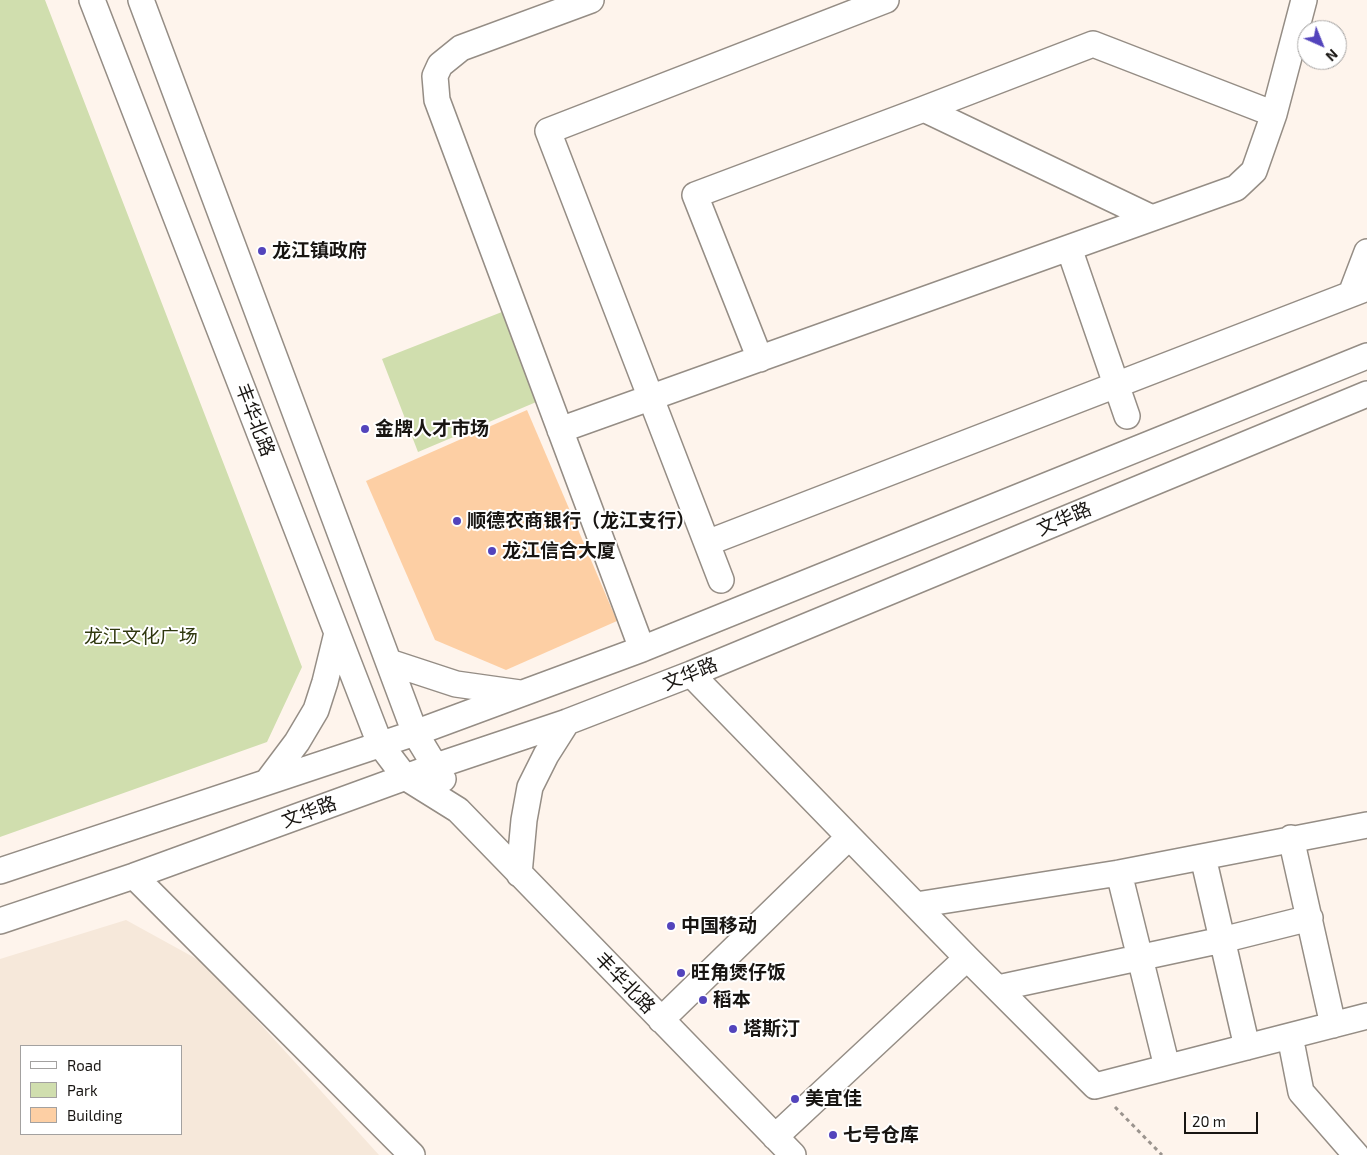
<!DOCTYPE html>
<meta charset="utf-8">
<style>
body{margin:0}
#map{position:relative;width:1367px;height:1155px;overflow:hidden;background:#fef4ec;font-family:"Exo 2",sans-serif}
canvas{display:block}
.legend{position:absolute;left:20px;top:1045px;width:162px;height:90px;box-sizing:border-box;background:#fff;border:1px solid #a3a1a0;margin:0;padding:6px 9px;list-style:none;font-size:15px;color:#181512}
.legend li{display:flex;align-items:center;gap:10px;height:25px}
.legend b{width:25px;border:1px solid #a3a1a0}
.north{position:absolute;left:1297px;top:20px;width:50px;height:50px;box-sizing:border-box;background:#fff;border:1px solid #a3a1a0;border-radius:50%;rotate:136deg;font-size:14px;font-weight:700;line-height:20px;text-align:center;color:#181512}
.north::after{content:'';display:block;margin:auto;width:18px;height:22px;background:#5344bc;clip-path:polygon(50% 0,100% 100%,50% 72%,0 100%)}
.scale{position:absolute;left:1184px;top:1112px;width:74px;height:22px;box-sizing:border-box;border:2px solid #181512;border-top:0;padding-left:6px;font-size:15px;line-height:18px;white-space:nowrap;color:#181512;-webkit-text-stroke:4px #fff;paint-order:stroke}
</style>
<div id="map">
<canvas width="1367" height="1155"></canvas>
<ul class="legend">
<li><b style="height:6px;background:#fff"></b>Road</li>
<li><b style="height:14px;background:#d0deae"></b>Park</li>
<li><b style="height:14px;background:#fdcfa4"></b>Building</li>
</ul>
<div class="north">N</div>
<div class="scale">20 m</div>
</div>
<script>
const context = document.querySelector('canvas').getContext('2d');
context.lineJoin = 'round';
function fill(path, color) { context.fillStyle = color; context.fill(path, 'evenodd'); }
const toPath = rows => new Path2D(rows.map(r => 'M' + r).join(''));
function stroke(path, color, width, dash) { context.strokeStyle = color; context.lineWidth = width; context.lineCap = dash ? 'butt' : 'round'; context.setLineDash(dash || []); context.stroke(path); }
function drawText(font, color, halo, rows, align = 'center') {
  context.font = font + ' "Exo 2","Noto Sans SC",sans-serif'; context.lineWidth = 4; context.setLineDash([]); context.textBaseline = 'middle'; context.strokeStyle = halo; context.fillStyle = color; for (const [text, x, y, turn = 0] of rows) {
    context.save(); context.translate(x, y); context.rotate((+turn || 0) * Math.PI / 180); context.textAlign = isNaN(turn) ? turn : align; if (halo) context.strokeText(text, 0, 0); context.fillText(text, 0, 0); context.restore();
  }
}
fill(toPath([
 [126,920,206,964,379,1155,0,1155,0,959],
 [21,1046,181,1046,181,1134,21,1134]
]), '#f6e8da');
fill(toPath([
 [0,0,45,0,302,667,267,742,0,837],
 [507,310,541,400,418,452,382,359]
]), '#d0deae');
fill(toPath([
 [527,410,617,621,506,670,435,640,366,481]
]), '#fdcfa4');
const minor = toPath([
 [92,0,380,744,405,777,458,810,793,1155],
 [141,0,415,733,443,779],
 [591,0,461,48,440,65,435,76,437,100,642,649],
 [924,109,1093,44,1274,114],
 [1069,248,1127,416],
 [1351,294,1367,252],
 [760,359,695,195,924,109,1152,218],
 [560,430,1236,188,1254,171,1274,114,1304,0],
 [707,543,1367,288],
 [721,580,548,131,886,0],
 [389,662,456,684,520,693],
 [691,674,967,958,1095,1086,1367,1016],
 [267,782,297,742,316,710,325,682,337,633],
 [1291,838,1333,1025],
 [1203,857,1247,1047],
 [0,871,415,733,642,649,1367,356],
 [1119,873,1167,1067],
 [519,874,524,820,530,787,546,755,567,722],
 [134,876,412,1155],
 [916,905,1119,873,1367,825],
 [0,921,134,876,436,766,567,722,691,674,1367,394],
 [998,988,1222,940,1310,918],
 [661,1020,849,837],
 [1290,1036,1301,1092,1356,1155],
 [775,1137,967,958]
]);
stroke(minor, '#958d85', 28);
stroke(toPath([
 [1115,1107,1162,1155]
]), '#9b948e', 3, [4, 4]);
stroke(minor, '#fff', 25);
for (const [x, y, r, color] of [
 [262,251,5,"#5344bc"],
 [365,429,5,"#5344bc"],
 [457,521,5,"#5344bc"],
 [492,551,5,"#5344bc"],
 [671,926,5,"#5344bc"],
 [681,973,5,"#5344bc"],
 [703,1000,5,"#5344bc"],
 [733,1029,5,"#5344bc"],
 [795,1099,5,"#5344bc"],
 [833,1135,5,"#5344bc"]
]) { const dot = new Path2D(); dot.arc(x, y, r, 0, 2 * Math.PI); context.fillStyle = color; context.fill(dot); stroke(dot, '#fff', 2); }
drawText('bold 19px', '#181512', '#fff', [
 ["龙江镇政府",272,251],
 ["金牌人才市场",375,429],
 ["顺德农商银行（龙江支行）",467,521],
 ["龙江信合大厦",502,551],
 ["中国移动",681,926],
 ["旺角煲仔饭",691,973],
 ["稻本",713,1000],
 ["塔斯汀",743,1029],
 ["美宜佳",805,1099],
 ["七号仓库",843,1135]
], 'left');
drawText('19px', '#181512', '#fff', [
 ["丰华北路",255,420,69],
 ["文华路",1064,519,-23],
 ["文华路",690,674,-22],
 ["文华路",309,812,-20],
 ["丰华北路",625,983,46]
]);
drawText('19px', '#2f380e', '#fff', [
 ["龙江文化广场",141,637]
]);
</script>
